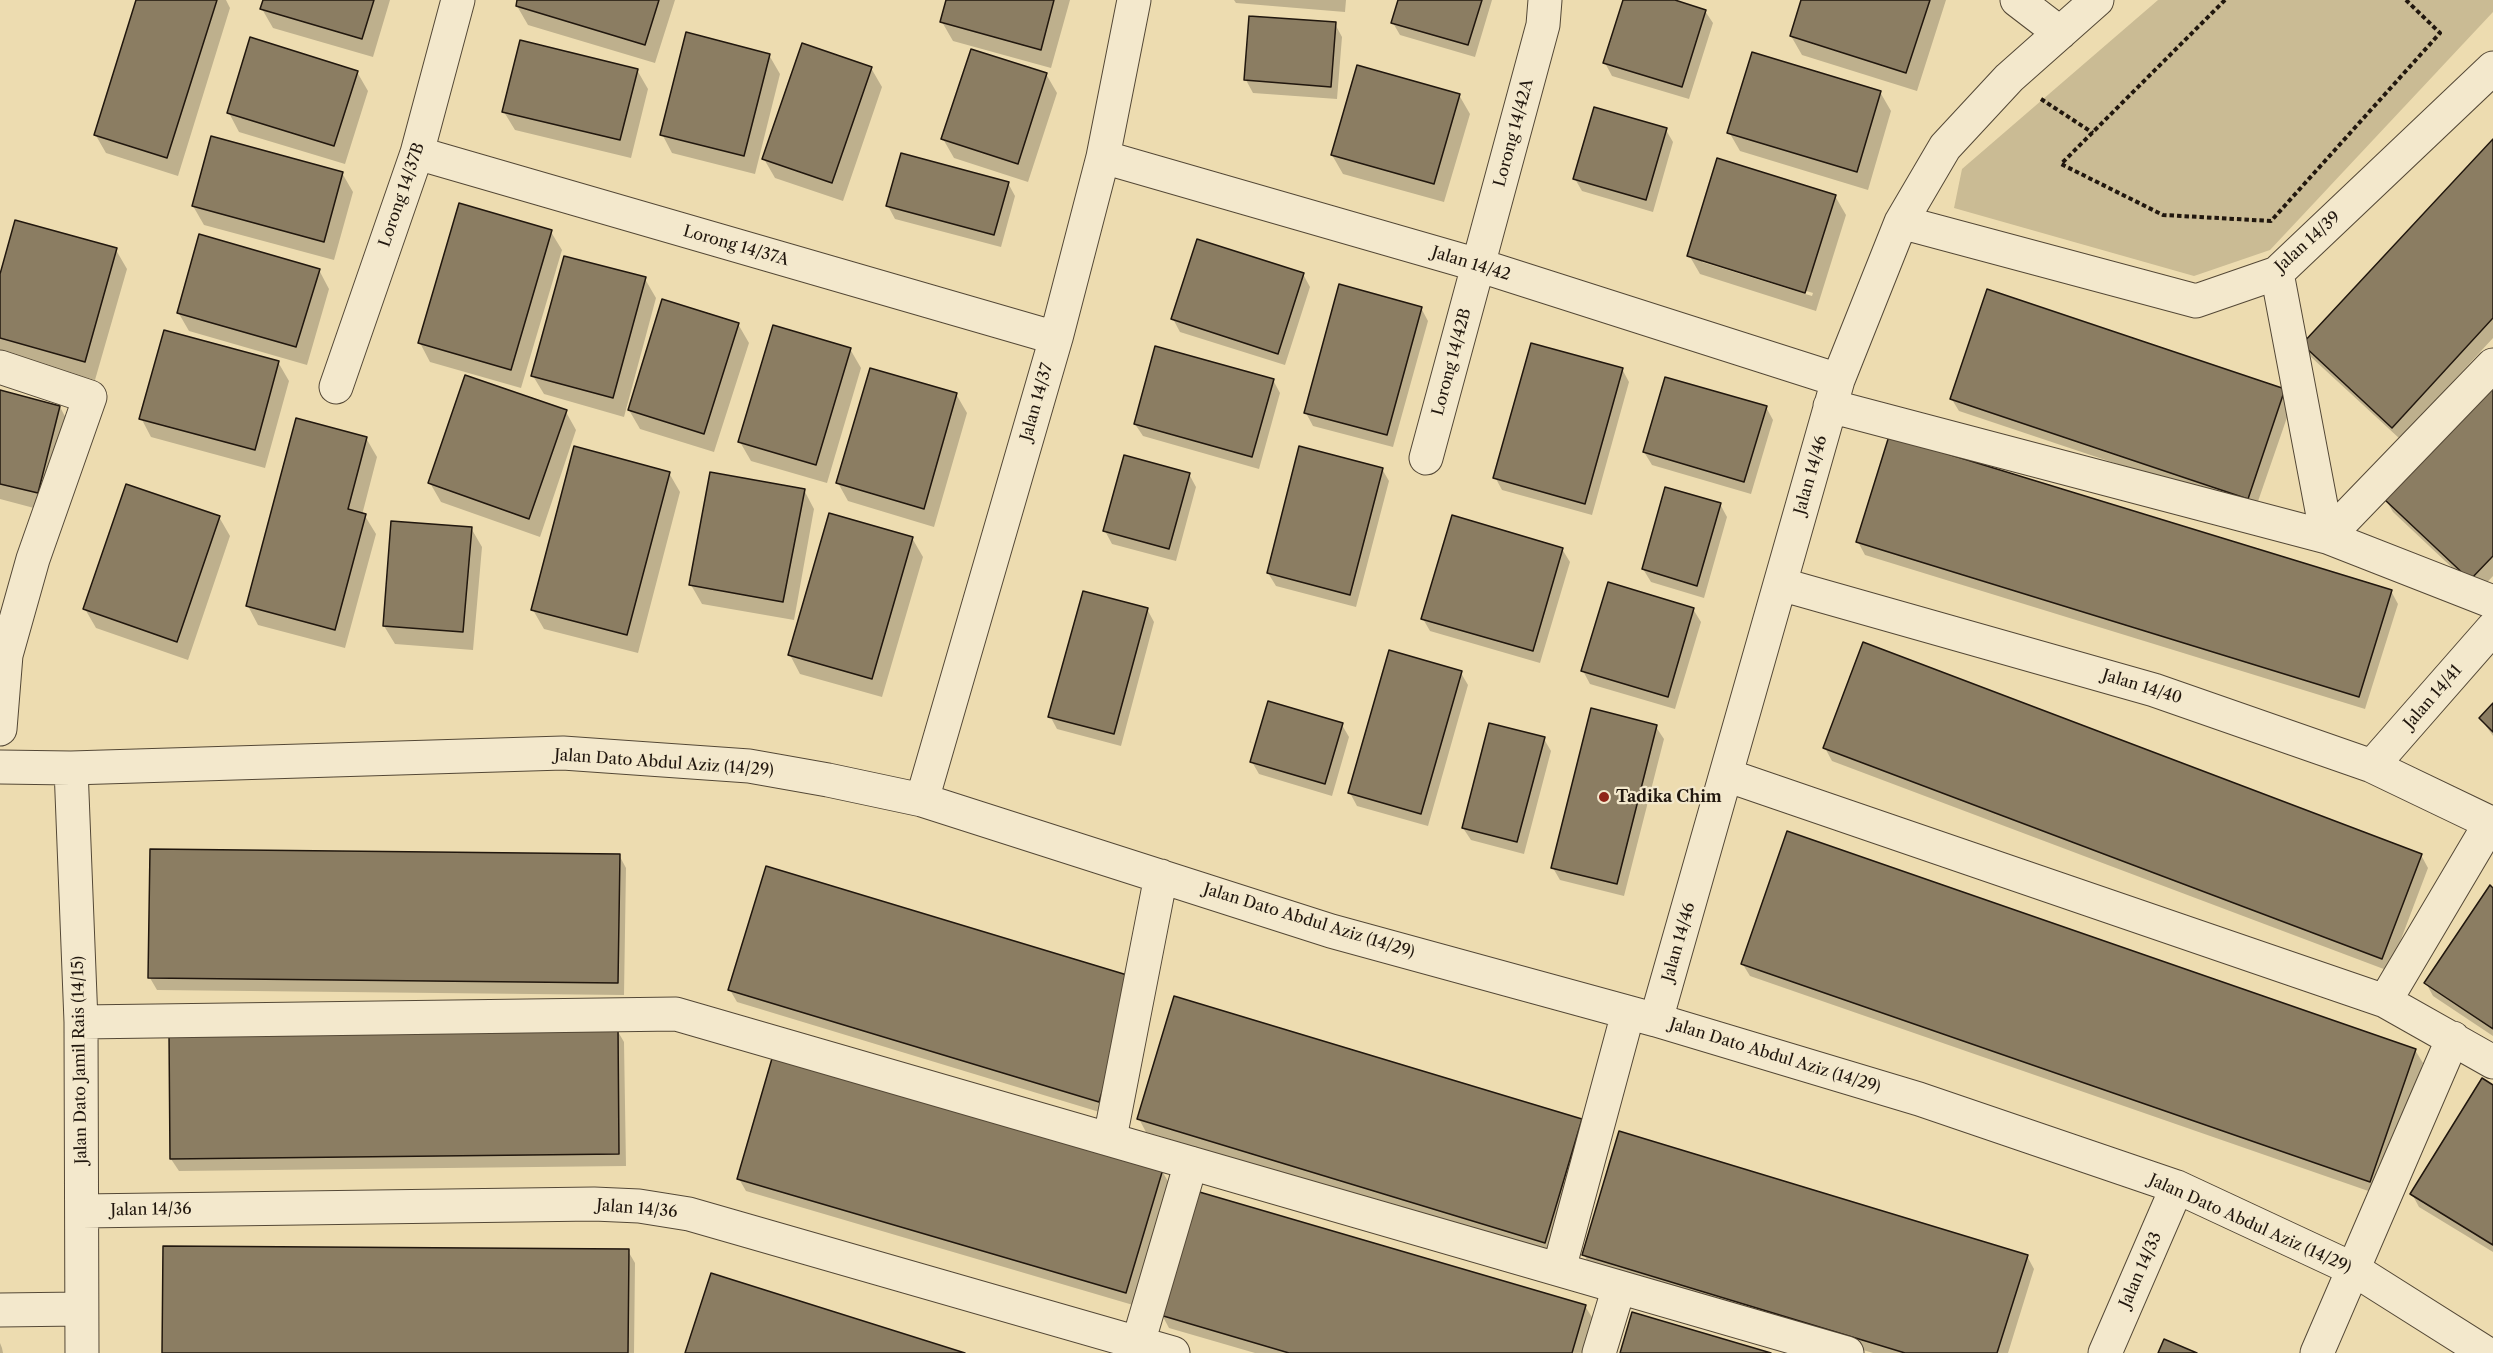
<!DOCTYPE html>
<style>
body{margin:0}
canvas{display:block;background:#eddcb0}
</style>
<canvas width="2493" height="1353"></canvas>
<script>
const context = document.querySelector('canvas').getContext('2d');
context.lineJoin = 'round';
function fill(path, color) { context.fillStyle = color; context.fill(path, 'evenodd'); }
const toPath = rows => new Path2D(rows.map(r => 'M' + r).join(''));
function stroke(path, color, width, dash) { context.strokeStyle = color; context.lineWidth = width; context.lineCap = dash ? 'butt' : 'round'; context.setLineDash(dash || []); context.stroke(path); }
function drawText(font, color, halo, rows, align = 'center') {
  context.font = font + ' "Libre Caslon Text",serif'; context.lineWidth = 4.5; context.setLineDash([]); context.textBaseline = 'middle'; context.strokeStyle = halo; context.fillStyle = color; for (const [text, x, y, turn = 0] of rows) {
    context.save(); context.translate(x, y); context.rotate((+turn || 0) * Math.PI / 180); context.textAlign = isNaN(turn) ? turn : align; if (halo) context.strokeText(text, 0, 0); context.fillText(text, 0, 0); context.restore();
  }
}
fill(toPath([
 [2158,0,2493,0,2493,12,2270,250,2194,276,1954,208,1962,169]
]), '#cabb94');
fill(toPath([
 [138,0,226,0,230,8,178,176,106,153,95,134],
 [265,0,390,0,373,57,273,28,262,9],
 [519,0,675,0,655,63,528,25,517,6],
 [948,0,1070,0,1051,68,953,41,942,22],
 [1234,0,1346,0,1345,12,1236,3],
 [1400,0,1492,0,1475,57,1400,35,1393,23],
 [1625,0,1670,0,1705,11,1713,23,1689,99,1612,76,1605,63],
 [1803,0,1946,0,1917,91,1802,55,1791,36],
 [1335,24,1342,37,1337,99,1253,93,1246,80],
 [769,55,780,74,755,174,672,153,662,134],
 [871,68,882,87,843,201,775,178,764,159],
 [637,70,648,89,631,158,515,130,504,112],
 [357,72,368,91,345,164,239,132,229,113],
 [1046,74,1057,93,1028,182,954,158,943,139],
 [1880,92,1891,111,1868,190,1740,151,1729,132],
 [1459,95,1470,114,1444,202,1343,174,1332,155],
 [1666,130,1673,142,1653,212,1582,191,1575,179],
 [2493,141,2493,338,2400,439,2311,357,2304,344],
 [342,173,353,192,334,260,204,225,193,206],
 [1008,183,1015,196,1001,247,895,219,888,206],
 [1835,196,1846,215,1816,311,1700,274,1689,255],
 [1702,259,1813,293,1812,296,1702,262],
 [551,232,562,250,521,388,430,362,420,343],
 [116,250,127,269,95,380,0,354,0,280],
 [319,270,329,289,307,365,189,331,178,312],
 [1303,274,1310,287,1285,365,1180,332,1173,319],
 [645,279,656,298,624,417,544,394,533,376],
 [1421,308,1428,321,1393,447,1313,426,1306,413],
 [738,324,749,343,714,452,640,429,629,410],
 [850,349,861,368,827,483,751,461,740,442],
 [278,362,289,381,265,468,151,437,141,418],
 [1622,369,1629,382,1592,515,1502,490,1495,477],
 [1273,380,1280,393,1259,469,1143,436,1135,424],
 [2493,385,2493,576,2478,592,2393,512,2386,500],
 [2284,390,2292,403,2255,510,1959,411,1951,398],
 [0,392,60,407,70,426,49,512,0,499],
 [956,394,967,413,934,527,848,501,838,483],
 [1766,407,1773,420,1751,494,1652,465,1644,452],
 [566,412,576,430,540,537,441,502,430,483],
 [366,438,377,457,362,515,365,516,376,534,345,648,258,625,248,606],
 [1382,469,1389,481,1356,607,1276,586,1268,573],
 [669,473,680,492,638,653,544,629,533,610],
 [1189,474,1196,487,1176,561,1112,544,1105,531],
 [804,490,814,509,794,620,702,604,691,585],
 [1720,504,1727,517,1704,598,1651,582,1643,569],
 [219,517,230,536,188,660,96,628,85,609],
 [471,528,482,547,473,650,395,644,384,626],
 [912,538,923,557,882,697,800,674,790,655],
 [1858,542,2391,591,2398,604,2365,709,1865,555],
 [1562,549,1570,562,1540,663,1430,631,1423,619],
 [1147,609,1154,622,1121,746,1057,729,1050,716],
 [1693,609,1701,622,1675,709,1590,684,1583,671],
 [1461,673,1468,685,1428,826,1357,806,1350,793],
 [2493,705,2493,736,2481,719],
 [1342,725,1349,737,1332,796,1259,774,1252,762],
 [1656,727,1664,739,1624,896,1560,880,1553,868],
 [1544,739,1551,751,1524,854,1471,840,1463,828],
 [1825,748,2421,855,2428,868,2389,971,1832,761],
 [619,855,626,868,624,995,157,990,150,978],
 [2493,889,2493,1036,2433,996,2426,983],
 [1742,963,2415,1050,2423,1063,2377,1194,1750,976],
 [1136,980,1106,1114,737,1002,730,990],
 [617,1030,624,1042,626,1166,179,1171,171,1159],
 [2493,1087,2493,1252,2419,1207,2412,1194],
 [1139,1119,1581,1120,1588,1133,1551,1255,1146,1132],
 [1162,1171,1169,1183,1133,1305,746,1191,739,1179],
 [628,1251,635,1263,634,1353,164,1353],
 [1584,1255,2027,1256,2034,1269,2008,1353,1873,1353,1591,1267],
 [1585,1306,1593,1319,1583,1353,1255,1353,1169,1328,1162,1315],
 [0,1343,2,1348,3,1353,0,1353]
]), '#0003');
const building = toPath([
 [136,0,217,0,167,158,94,135,136,0],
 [263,0,374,0,362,39,260,9,263,0],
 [517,0,659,0,645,45,516,6,517,0],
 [946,0,1054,0,1041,50,940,22,946,0],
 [1398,0,1482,0,1468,45,1391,23,1398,0],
 [1623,0,1675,0,1706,10,1682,87,1603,63,1623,0],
 [1801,0,1930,0,1906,73,1790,36,1801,0],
 [1249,16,1336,22,1331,87,1244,80,1249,16],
 [686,32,770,54,744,156,660,135,686,32],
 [250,37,358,71,334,146,227,113,250,37],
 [520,40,638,69,620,140,502,112,520,40],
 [802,43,872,67,832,183,762,159,802,43],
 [971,49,1047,73,1018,164,941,139,971,49],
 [1752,52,1881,91,1857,172,1727,133,1752,52],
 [1357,65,1460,94,1434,184,1331,155,1357,65],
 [1594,107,1667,128,1646,200,1573,179,1594,107],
 [211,136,343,172,324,242,192,206,211,136],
 [2493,139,2493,318,2392,428,2302,344,2493,139],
 [901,153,1009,182,994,235,886,206,901,153],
 [1717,158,1836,195,1805,293,1687,256,1717,158],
 [459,203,552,230,511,370,418,343,459,203],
 [15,220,117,248,85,362,0,338,0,274,15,220],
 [199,234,320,269,296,347,177,313,199,234],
 [1197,239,1304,273,1278,354,1171,319,1197,239],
 [564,256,646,277,613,398,531,376,564,256],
 [1339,284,1422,307,1387,435,1304,413,1339,284],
 [1987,289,2285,389,2248,499,1950,399,1987,289],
 [662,299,739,323,704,434,628,410,662,299],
 [773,325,851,348,816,465,738,442,773,325],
 [164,330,279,361,255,450,139,419,164,330],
 [1531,343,1623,368,1585,504,1493,478,1531,343],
 [1155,346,1274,379,1252,457,1134,424,1155,346],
 [870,368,957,393,924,509,836,483,870,368],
 [465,375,567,410,529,519,428,483,465,375],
 [1665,377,1767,406,1744,482,1643,452,1665,377],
 [2493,383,2493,556,2470,580,2384,499,2493,383],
 [0,390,60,406,38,493,0,484,0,390],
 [296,418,367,437,348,509,366,514,335,630,246,606,296,418],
 [1889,436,2392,590,2359,697,1856,542,1889,436],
 [574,446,670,472,627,635,531,610,574,446],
 [1299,446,1383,468,1350,595,1267,573,1299,446],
 [1124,455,1190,473,1169,549,1103,531,1124,455],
 [710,472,805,489,783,602,689,585,710,472],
 [126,484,220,516,177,642,83,609,126,484],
 [1665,487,1721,503,1697,586,1642,569,1665,487],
 [829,513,913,537,872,679,788,655,829,513],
 [1452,515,1563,548,1533,651,1421,619,1452,515],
 [391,521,472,527,463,632,383,626,391,521],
 [1608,582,1694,608,1668,697,1581,671,1608,582],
 [1083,591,1148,608,1114,734,1048,717,1083,591],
 [1863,642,2422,854,2382,959,1823,748,1863,642],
 [1389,650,1462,671,1421,814,1348,793,1389,650],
 [1268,701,1343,723,1325,784,1250,762,1268,701],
 [2493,703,2493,732,2479,718,2493,703],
 [1591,708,1657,725,1617,884,1551,868,1591,708],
 [1489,723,1545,737,1517,842,1462,828,1489,723],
 [1787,831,2416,1049,2370,1182,1741,964,1787,831],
 [150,849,620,854,618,983,148,978,150,849],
 [766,866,1137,978,1099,1102,728,990,766,866],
 [2490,885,2493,888,2493,1029,2424,983,2490,885],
 [1174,996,1582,1119,1545,1243,1137,1119,1174,996],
 [618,1028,619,1154,170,1159,169,1033,618,1028],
 [773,1055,1163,1169,1126,1293,737,1179,773,1055],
 [2482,1078,2493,1085,2493,1245,2410,1194,2482,1078],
 [1619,1131,2028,1255,1997,1353,1905,1353,1582,1255,1619,1131],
 [1196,1191,1586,1305,1572,1353,1289,1353,1160,1315,1196,1191],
 [163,1246,629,1249,628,1353,162,1353,163,1246],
 [711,1273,965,1353,685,1353,711,1273],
 [1632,1312,1771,1353,1620,1353,1632,1312],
 [2164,1339,2197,1353,2158,1353,2164,1339]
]);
fill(building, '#8b7d62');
stroke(building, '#21170e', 1.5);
const minor = toPath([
 [2017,0,2060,33],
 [417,153,1056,338],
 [1103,157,1478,265,1838,380],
 [1901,222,2196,301,2277,273,2493,68],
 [2277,273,2327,537],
 [0,367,90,397,33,559,6,655,0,729],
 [336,387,417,153,458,0],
 [1830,406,2327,537,2493,602],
 [1426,458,1543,25,1545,0],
 [2327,537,2493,365],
 [1780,584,2154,690,2372,766,2493,824],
 [2372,766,2493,628],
 [0,767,71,768,563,753,749,766,828,780,922,800,1331,931,1656,1020,1919,1099,2177,1187,2353,1269,2486,1353],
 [71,768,81,1022,82,1353],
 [1726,775,2385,1001,2493,1062],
 [922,800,1056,338,1103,157,1134,0],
 [2385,1001,2491,822],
 [1656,1020,1838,380,1901,222,1945,147,2009,78,2097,0],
 [81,1022,676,1014,1847,1353],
 [1110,1138,1161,876],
 [82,1211,594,1204,639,1206,689,1214,1173,1353],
 [1559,1269,1628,1013],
 [0,1310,80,1309],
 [1138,1343,1191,1163],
 [1599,1353,1619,1287],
 [2105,1353,2177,1187],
 [2317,1353,2453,1038]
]);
stroke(minor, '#544836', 35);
stroke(toPath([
 [2225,0,2061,164,2163,215,2271,221,2440,33,2406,0],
 [2041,99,2093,133]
]), '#21170e', 4, [4.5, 3]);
stroke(minor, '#f3e8cc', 33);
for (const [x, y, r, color] of [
 [1604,797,6,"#8f2418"]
]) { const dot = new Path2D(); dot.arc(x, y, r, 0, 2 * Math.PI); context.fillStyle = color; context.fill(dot); stroke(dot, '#f3e8cc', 2); }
drawText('16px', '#21170e', '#f3e8cc', [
 ["Lorong 14/42A",1514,133,-75],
 ["Lorong 14/37B",402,195,-71],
 ["Jalan 14/39",2308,242,-42],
 ["Lorong 14/37A",736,246,16],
 ["Jalan 14/42",1471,264,17],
 ["Lorong 14/42B",1452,362,-75],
 ["Jalan 14/37",1037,402,-74],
 ["Jalan 14/46",1811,475,-74],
 ["Jalan 14/40",2142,687,17],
 ["Jalan 14/41",2433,697,-49],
 ["Jalan Dato Abdul Aziz (14/29)",664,763,4],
 ["Jalan Dato Abdul Aziz (14/29)",1309,921,17],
 ["Jalan 14/46",1679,942,-74],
 ["Jalan Dato Abdul Aziz (14/29)",1775,1056,17],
 ["Jalan Dato Jamil Rais (14/15)",80,1060,-91],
 ["Jalan 14/36",637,1209,5],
 ["Jalan 14/36",151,1210,-1],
 ["Jalan Dato Abdul Aziz (14/29)",2250,1224,24],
 ["Jalan 14/33",2141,1270,-66]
]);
drawText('bold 16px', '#21170e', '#f3e8cc', [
 ["Tadika Chim",1616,797]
], 'left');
</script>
